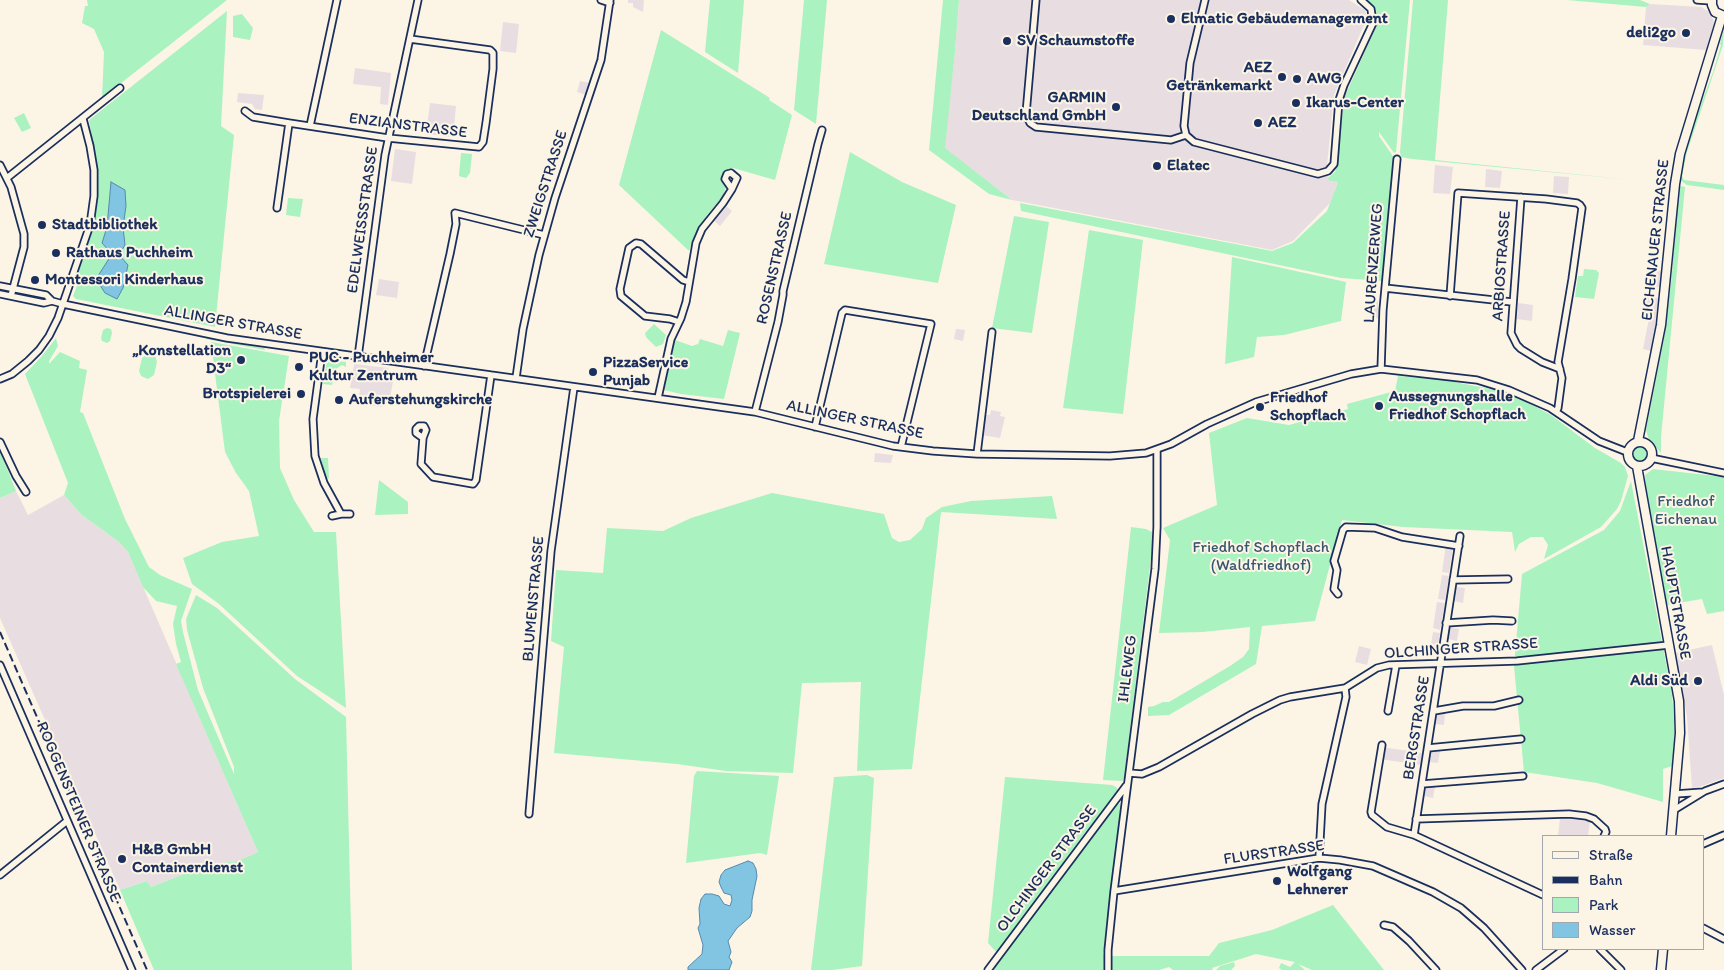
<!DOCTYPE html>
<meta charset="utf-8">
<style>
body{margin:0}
#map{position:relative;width:1724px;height:970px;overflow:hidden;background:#fcf5e5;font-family:Itim,sans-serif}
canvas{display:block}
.legend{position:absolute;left:1542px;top:835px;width:162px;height:115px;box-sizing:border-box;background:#fcf5e5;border:1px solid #a2a6af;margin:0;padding:6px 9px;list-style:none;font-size:15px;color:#1b2f5e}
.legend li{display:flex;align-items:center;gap:10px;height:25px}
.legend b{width:25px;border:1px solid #a2a6af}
</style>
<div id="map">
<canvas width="1724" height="970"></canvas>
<ul class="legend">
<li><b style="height:6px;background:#fcf5e5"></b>Straße</li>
<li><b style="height:6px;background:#1b2f5e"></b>Bahn</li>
<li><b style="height:14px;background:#aaf2bf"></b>Park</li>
<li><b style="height:14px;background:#81c5e2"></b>Wasser</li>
</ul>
</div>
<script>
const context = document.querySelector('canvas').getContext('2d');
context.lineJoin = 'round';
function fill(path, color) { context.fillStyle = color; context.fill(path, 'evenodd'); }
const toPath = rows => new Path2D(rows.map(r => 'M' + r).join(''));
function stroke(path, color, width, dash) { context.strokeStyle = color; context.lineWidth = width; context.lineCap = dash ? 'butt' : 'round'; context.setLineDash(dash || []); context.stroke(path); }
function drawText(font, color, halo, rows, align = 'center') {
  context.font = font + ' Itim,sans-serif'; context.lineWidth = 4; context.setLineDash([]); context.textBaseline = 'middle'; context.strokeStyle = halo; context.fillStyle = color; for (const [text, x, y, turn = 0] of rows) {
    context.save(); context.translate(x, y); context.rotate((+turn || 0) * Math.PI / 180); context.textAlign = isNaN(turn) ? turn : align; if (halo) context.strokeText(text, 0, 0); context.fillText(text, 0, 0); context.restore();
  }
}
fill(toPath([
 [628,0,644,0,643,12,633,7,633,3,628,3],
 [959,0,1349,0,1365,10,1367,18,1334,95,1327,166,1329,181,1338,182,1330,203,1293,241,1272,250,1012,200,944,148,955,52],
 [1650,4,1701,7,1708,11,1713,19,1714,23,1706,50,1643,45,1646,7],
 [503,22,519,24,516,53,500,51],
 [355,68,391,73,388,105,380,104,381,87,353,84],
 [580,81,590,83,586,95,577,92],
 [238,93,264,95,262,110,255,109,252,104,237,102],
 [430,103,456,106,453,137,426,134],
 [395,149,416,152,412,184,391,181],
 [1435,165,1453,167,1450,194,1433,193],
 [1486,169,1502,171,1500,188,1485,187],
 [1554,176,1569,177,1568,194,1553,193],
 [725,205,732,211,720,226,713,220],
 [1650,270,1662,271,1660,287,1648,286],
 [379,279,399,282,397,298,376,295],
 [1647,297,1659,298,1658,314,1651,351,1643,349,1650,313,1646,312],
 [1370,300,1378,301,1378,318,1370,317],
 [1518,303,1533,305,1532,321,1517,319],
 [956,329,965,330,963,341,954,339],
 [354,364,388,368,388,373,390,374,389,380,393,381,390,398,385,405,381,407,368,405,369,397,359,396,360,389,350,388],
 [991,410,1001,412,1000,416,1005,417,1000,438,982,435,985,415,990,415],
 [875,453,893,455,891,463,874,462],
 [16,491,28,515,64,495,82,515,119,542,128,552,258,852,238,861,207,865,151,887,147,881,120,890,0,618,0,498],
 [1446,545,1453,546,1449,573,1442,572],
 [1442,575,1449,576,1445,600,1438,599],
 [1456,587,1465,588,1463,603,1454,601],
 [1437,602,1445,603,1440,630,1433,628],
 [1450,627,1459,629,1457,641,1448,639],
 [1433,632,1440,633,1437,651,1430,650],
 [1712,645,1724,695,1724,778,1702,786,1692,788,1687,717,1675,653],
 [1359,646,1371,649,1367,665,1355,662],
 [1437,712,1445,713,1444,725,1435,724],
 [1382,747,1422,753,1420,765,1380,759],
 [1431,750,1440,751,1438,763,1429,762],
 [1426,785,1435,787,1433,798,1424,796],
 [1560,818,1590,821,1588,836,1558,836]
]), '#e8dee1');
fill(toPath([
 [87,0,227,0,102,98,104,52,94,29,82,23,85,6,88,6],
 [710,0,744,0,738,73,705,52],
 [804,0,827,0,816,124,794,110],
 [943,0,959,0,955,52,945,148,1012,200,989,194,929,150],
 [1367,0,1410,0,1396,152,1394,153,1379,132,1379,136,1395,159,1382,281,1341,278,1021,211,1020,203,1272,251,1293,243,1327,211,1338,182,1329,181,1328,178,1335,172,1337,165,1344,98,1377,25,1376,9],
 [1413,0,1448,0,1435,160,1633,180,1412,159,1401,157,1400,152],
 [1567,0,1640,0,1650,4,1646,7],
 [227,11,221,126,234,135,215,327,76,299,73,296,78,283,74,282,93,224,98,197,98,173,89,120],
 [242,14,253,28,250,40,233,37,233,16],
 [1724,28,1723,45,1687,152,1682,176,1684,180,1724,185,1724,190,1687,185,1681,181,1679,179,1686,144,1713,72,1721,45,1720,44],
 [661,30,770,98,769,100,792,115,775,180,733,168,725,172,722,179,726,187,723,196,707,215,695,234,689,251,619,185],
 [24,113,31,128,22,132,14,118],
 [850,152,902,182,956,205,938,283,824,264],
 [461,153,472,154,470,173,466,178,459,176],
 [1680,186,1685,187,1661,437,1661,453,1649,440,1646,430,1664,338,1672,274,1678,187],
 [288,198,303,199,300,217,286,215],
 [1014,216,1049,222,1032,333,992,328],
 [1089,230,1143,240,1123,414,1063,408],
 [1232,257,1346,282,1341,321,1284,335,1257,337,1254,357,1225,364],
 [1584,269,1596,270,1599,273,1594,299,1575,297,1578,276,1583,276],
 [654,324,666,335,663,344,656,347,646,337,645,333],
 [107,328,111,329,112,333,110,341,107,343,102,341,101,338,103,330],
 [728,330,740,333,724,399,681,394,664,390,675,340,692,346,698,344,700,339,723,346],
 [205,337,264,348,265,350,206,339],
 [56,338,58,346,49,361,49,364,60,352,80,361,79,368,87,370,80,412,83,413,125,519,149,567,160,575,192,589,181,621,183,632,198,690,234,774,234,767,203,688,187,630,186,619,196,595,217,608,295,679,346,717,352,970,154,970,120,890,147,881,151,887,207,865,238,861,258,852,176,664,181,662,176,644,173,624,177,606,156,601,143,587,128,552,119,542,82,515,64,495,68,483,25,374,42,356],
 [211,342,289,356,279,421,280,468,294,500,314,532,336,532,346,708,297,676,219,604,192,584,183,558,222,542,259,536,249,491,236,473,225,452],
 [148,353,155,355,157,362,154,375,148,379,141,376,139,371,142,358],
 [327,360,346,362,346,367,342,365,336,369,332,385,323,384],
 [1398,376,1444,380,1496,390,1521,399,1551,415,1595,448,1621,463,1625,467,1628,476,1621,501,1617,509,1601,527,1544,559,1548,545,1543,537,1531,537,1519,544,1515,552,1512,532,1403,527,1342,520,1315,621,1262,626,1256,664,1169,715,1148,716,1148,707,1154,706,1163,702,1169,702,1230,666,1243,657,1249,649,1250,627,1203,632,1159,633,1170,540,1163,528,1217,505,1209,433,1247,418,1289,425,1348,409,1347,404,1395,391],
 '1630 454a10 10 0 1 1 20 0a10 10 0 1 1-20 0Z',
 [0,451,16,491,0,498],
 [321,458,328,458,329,478,326,479],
 [1653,469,1724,477,1724,611,1707,614,1702,599,1666,605,1652,542,1647,509,1645,475],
 [379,480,408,502,408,514,375,515],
 [1631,481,1672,694,1675,733,1672,766,1663,769,1663,802,1597,783,1524,772,1514,666,1522,574,1604,530,1620,511],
 [772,493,884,514,892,538,899,542,910,540,922,529,926,518,942,507,971,501,1052,496,1057,519,941,512,912,769,857,771,861,682,802,683,793,773,726,771,677,764,554,753,564,647,551,641,556,570,603,573,607,528,663,531,691,518],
 [1131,527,1146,529,1152,532,1152,550,1124,779,1122,781,1103,780],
 [697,771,779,776,767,855,760,853,686,863,694,776],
 [867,775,874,778,862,966,832,970,811,970,834,777],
 [1005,777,1112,785,1116,787,1118,790,1117,794,1084,834,997,953,988,943],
 [1117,803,1120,804,1121,807,1103,954,1104,955,1104,970,993,970],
 [1333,905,1384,970,1312,970,1298,964,1305,970,1282,970,1279,968,1281,963,1290,967,1295,962,1256,954,1212,968,1213,970,1173,970,1169,967,1159,970,1112,970,1112,956,1209,956,1219,943,1272,930],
 [1234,962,1235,966,1231,970,1216,970,1220,966]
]), '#aaf2bf');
const water = toPath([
 [111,182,125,190,126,206,123,227,125,245,119,255,128,265,123,288,117,299,105,293,96,279,112,254,102,243,107,227,111,182],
 [748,861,753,863,756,869,757,876,752,900,752,911,750,917,737,928,728,941,731,952,729,957,732,962,729,970,688,970,688,967,702,954,703,945,698,928,700,924,699,908,701,899,705,894,712,894,719,896,724,904,730,906,732,900,731,895,724,893,721,887,719,882,721,875,725,870,748,861]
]);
fill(water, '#81c5e2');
stroke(water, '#5889ad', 1);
const minor = toPath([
 [601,0,610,3],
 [1036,0,1026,114,1030,123,1036,127,1171,140,1186,135],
 [1205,0,1190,63,1184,126,1186,135,1194,142,1318,174,1328,171,1334,164,1339,100,1344,85,1373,23,1371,9,1361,0],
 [1697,0,1712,1],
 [245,111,253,117,289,123,388,138,479,147,483,142,486,123,493,69,493,53,490,50,410,39],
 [310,126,337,0],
 [0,165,11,187,24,234,24,247,11,296],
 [731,173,737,178,732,189,725,179,727,174,731,173],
 [7,178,120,88],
 [1521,197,1511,333,1517,345,1521,349,1542,362,1560,369],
 [277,208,289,123],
 [0,286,46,295,52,301,63,304,227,338,755,412,893,446,933,451,977,454,1110,456,1146,453,1171,444,1207,424,1256,402,1351,374,1381,369,1477,380,1509,390,1550,408,1599,441,1627,452],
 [1385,288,1512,302],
 [0,294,44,303,52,301],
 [1450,296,1458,193,1546,199,1577,203,1580,205,1582,208,1572,279,1558,362,1562,378,1558,408,1556,412],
 [679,322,670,319,645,316,621,296,620,289,629,248,636,243,641,244,683,280,689,282],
 [322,352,313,419,315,456,324,483,341,514],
 [358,357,385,155,418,0],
 [424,366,450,254,456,224,455,213,544,235],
 [1381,369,1383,310,1397,159],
 [516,378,523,329,539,255,555,198,601,60,610,0],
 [0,379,12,374,28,361,39,350,49,336,58,318,90,225,94,196,94,170,90,146,83,119],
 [658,398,671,339,681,318,686,302,696,243,702,229,723,203,732,189],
 [755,412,778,322,783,295,783,291,818,144,822,130],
 [815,427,842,313,845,310,931,324,901,447],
 [423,438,416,433,416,429,419,426,424,426,426,430,423,438,421,464,433,477,473,484,474,483,476,480,491,375],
 [0,442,16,476,26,492],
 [977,454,992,332],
 [1651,458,1724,473],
 [332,516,341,514,350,514],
 [1453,580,1508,579],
 [1338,594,1334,589,1337,570,1334,561,1343,530,1346,527,1375,528,1402,537,1459,546],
 [1446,623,1493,620,1512,621],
 [0,665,132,970],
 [1388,711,1396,665],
 [1434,711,1463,706,1494,706,1519,700],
 [1382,745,1371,812,1372,815,1387,827,1414,835,1543,895],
 [1428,748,1521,739],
 [1129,773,1142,774,1159,767,1252,714,1280,700,1290,697,1345,688,1377,668,1389,665,1517,661,1669,645],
 [1422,784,1523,776],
 [1675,794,1703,792],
 [1674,810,1705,791,1724,784],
 [529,814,551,551,574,387],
 [1416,819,1569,814,1586,816,1594,819,1605,829,1606,832,1604,836],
 [1414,835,1460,536],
 [1703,844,1724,835],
 [1319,858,1322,804,1346,697,1345,688],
 [0,875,67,821],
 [1114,891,1319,858,1340,860,1373,866,1433,892,1461,908,1484,928,1522,970],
 [1384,925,1393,927,1409,941,1436,970],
 [1703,928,1724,939],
 [1600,949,1621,970],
 [988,970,1126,786],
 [1108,970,1108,950,1114,891,1155,569,1157,527,1157,450],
 [1536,970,1564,949]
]);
const major = toPath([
 [1712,0,1712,5,1715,12,1724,16],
 [1638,441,1661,325,1675,184,1680,154,1722,16],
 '1628 454a12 12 0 1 1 24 0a12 12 0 1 1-24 0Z',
 [1637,466,1679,701,1680,733,1671,836],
 [1661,970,1663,949]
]);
stroke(minor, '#1b2f5e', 9);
stroke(major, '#1b2f5e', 11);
stroke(minor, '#fcf5e5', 5.5);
stroke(major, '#fcf5e5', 8);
stroke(toPath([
 [0,632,147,970]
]), '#1b2f5e', 2, [8, 4]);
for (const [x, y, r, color] of [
 [1171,19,5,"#1b2f5e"],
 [1686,33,5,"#1b2f5e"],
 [1007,41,5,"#1b2f5e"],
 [1282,77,5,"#1b2f5e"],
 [1297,79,5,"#1b2f5e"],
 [1296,103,5,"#1b2f5e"],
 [1116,107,5,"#1b2f5e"],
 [1258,123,5,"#1b2f5e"],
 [1157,166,5,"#1b2f5e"],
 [42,225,5,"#1b2f5e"],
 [56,253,5,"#1b2f5e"],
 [35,280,5,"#1b2f5e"],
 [241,360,5,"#1b2f5e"],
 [299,367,5,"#1b2f5e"],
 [593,372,5,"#1b2f5e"],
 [301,394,5,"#1b2f5e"],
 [339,400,5,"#1b2f5e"],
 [1379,406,5,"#1b2f5e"],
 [1260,407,5,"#1b2f5e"],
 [1698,681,5,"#1b2f5e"],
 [122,859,5,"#1b2f5e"],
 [1277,881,5,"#1b2f5e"]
]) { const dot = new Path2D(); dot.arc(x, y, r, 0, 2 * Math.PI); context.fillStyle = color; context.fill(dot); stroke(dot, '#fcf5e5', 2); }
drawText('bold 16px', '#1b2f5e', '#fcf5e5', [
 ["Elmatic Gebäudemanagement",1181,19],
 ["deli2go",1676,33,"right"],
 ["SV Schaumstoffe",1017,41],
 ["AEZ",1272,68,"right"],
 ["Getränkemarkt",1272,86,"right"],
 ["AWG",1307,79],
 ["GARMIN",1106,98,"right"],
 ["Deutschland GmbH",1106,116,"right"],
 ["Ikarus-Center",1306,103],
 ["AEZ",1268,123],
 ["Elatec",1167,166],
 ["Stadtbibliothek",52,225],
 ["Rathaus Puchheim",66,253],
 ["Montessori Kinderhaus",45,280],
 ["„Konstellation",231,351,"right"],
 ["D3“",231,369,"right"],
 ["PUC - Puchheimer",309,358],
 ["Kultur Zentrum",309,376],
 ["PizzaService",603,363],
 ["Punjab",603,381],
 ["Brotspielerei",291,394,"right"],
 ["Aussegnungshalle",1389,397],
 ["Friedhof Schopflach",1389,415],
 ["Friedhof",1270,398],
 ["Schopflach",1270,416],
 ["Auferstehungskirche",349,400],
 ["Aldi Süd",1688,681,"right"],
 ["H&B GmbH",132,850],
 ["Containerdienst",132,868],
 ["Wolfgang",1287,872],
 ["Lehnerer",1287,890]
], 'left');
drawText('16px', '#1b2f5e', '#fcf5e5', [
 ["ENZIANSTRASSE",408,126,7],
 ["ZWEIGSTRASSE",546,184,-72],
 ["EDELWEISSSTRASSE",363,220,-82],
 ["EICHENAUER STRASSE",1656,240,-84],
 ["LAURENZERWEG",1374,263,-86],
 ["ARBIOSTRASSE",1502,266,-86],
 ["ROSENSTRASSE",775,268,-77],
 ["ALLINGER STRASSE",233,323,10],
 ["ALLINGER STRASSE",855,420,12],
 ["BLUMENSTRASSE",534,599,-85],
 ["HAUPTSTRASSE",1675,603,80],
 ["OLCHINGER STRASSE",1461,649,-4],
 ["IHLEWEG",1128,669,-83],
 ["BERGSTRASSE",1417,728,-81],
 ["ROGGENSTEINER STRASSE",78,812,67],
 ["FLURSTRASSE",1274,853,-8],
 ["OLCHINGER STRASSE",1047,869,-53]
]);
drawText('16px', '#385671', '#fcf5e5', [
 ["Friedhof",1686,502],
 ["Eichenau",1686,520],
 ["Friedhof Schopflach",1261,548],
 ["(Waldfriedhof)",1261,566]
]);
</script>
